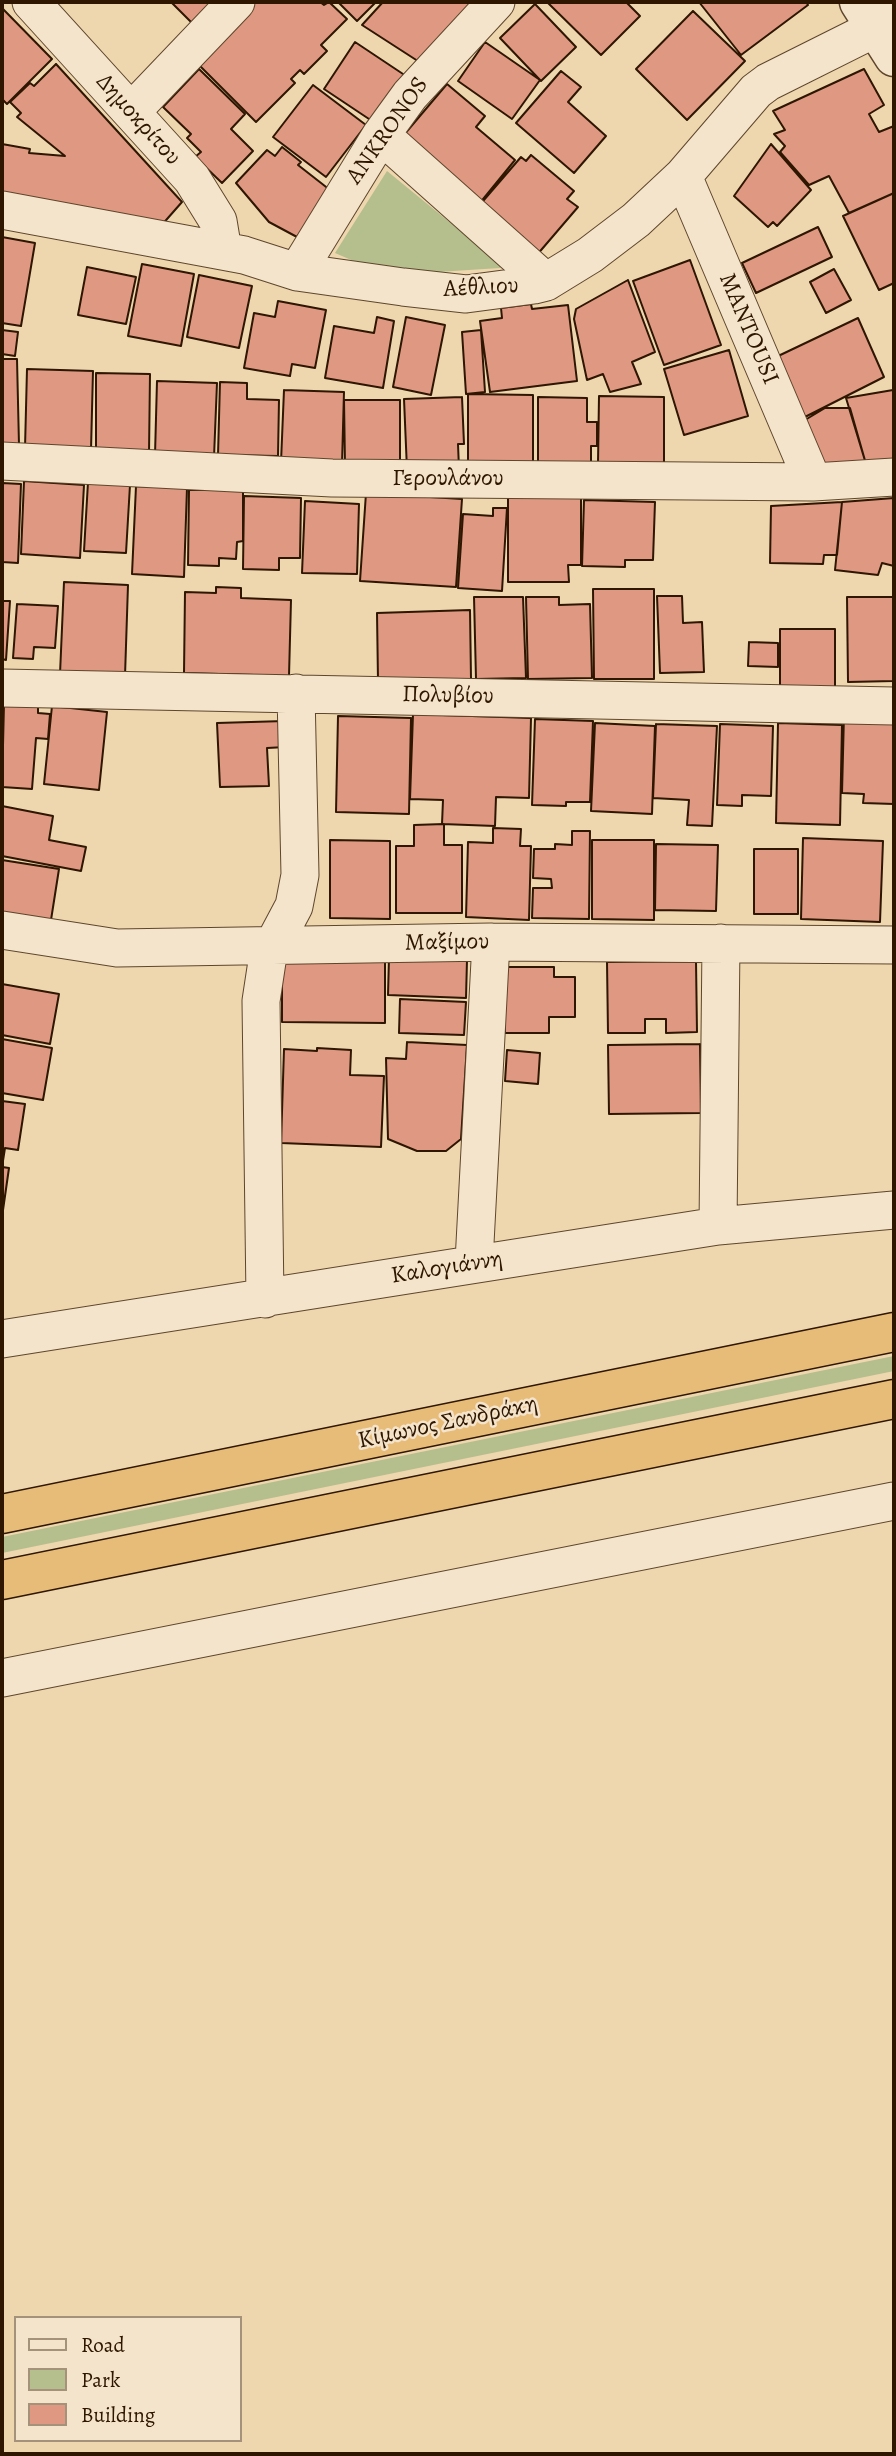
<!DOCTYPE html>
<meta charset="utf-8">
<style>
body{margin:0}
#map{position:relative;width:896px;height:2456px;overflow:hidden;background:#eed6af;font-family:Alegreya,serif}
canvas{display:block}
.frame{position:absolute;inset:0;border:4px solid #2e1600;pointer-events:none}
.legend{position:absolute;left:14px;top:2316px;width:228px;height:126px;box-sizing:border-box;background:#f4e4cb;border:2px solid #a5927a;margin:0;padding:9px 12px;list-style:none;font-size:21px;color:#2e1600}
.legend li{display:flex;align-items:center;gap:14px;height:35px}
.legend b{width:35px;border:2px solid #a5927a}
</style>
<div id="map">
<canvas width="896" height="2456"></canvas>
<div class="frame"></div>
<ul class="legend">
<li><b style="height:9px;background:#f4e4cb"></b>Road</li>
<li><b style="height:19px;background:#b5be8d"></b>Park</li>
<li><b style="height:19px;background:#df9881"></b>Building</li>
</ul>
</div>
<script>
const context = document.querySelector('canvas').getContext('2d');
context.lineJoin = 'round';
function fill(path, color) { context.fillStyle = color; context.fill(path, 'evenodd'); }
const toPath = rows => new Path2D(rows.map(r => 'M' + r).join(''));
function stroke(path, color, width, dash) { context.strokeStyle = color; context.lineWidth = width; context.lineCap = dash ? 'butt' : 'round'; context.setLineDash(dash || []); context.stroke(path); }
function drawText(font, color, halo, rows, align = 'center') {
  context.font = font + ' Alegreya,serif'; context.lineWidth = 5; context.setLineDash([]); context.textBaseline = 'middle'; context.strokeStyle = halo; context.fillStyle = color; for (const [text, x, y, turn = 0] of rows) {
    context.save(); context.translate(x, y); context.rotate((+turn || 0) * Math.PI / 180); context.textAlign = isNaN(turn) ? turn : align; if (halo) context.strokeText(text, 0, 0); context.fillText(text, 0, 0); context.restore();
  }
}
fill(toPath([
 [387,171,502,265,500,268,437,272,356,262,335,253],
 [894,1356,894,1371,2,1553,2,1537]
]), '#b5be8d');
const building = toPath([
 [171,2,224,2,197,28,171,2],
 [252,2,320,2,324,5,329,2,347,19,321,45,327,51,304,74,300,70,291,79,295,83,256,122,194,60,252,2],
 [338,2,376,2,357,21,338,2],
 [383,2,469,2,477,10,424,65,362,25,383,2],
 [547,2,626,2,640,16,601,55,547,2],
 [699,2,806,2,808,5,741,55,699,2],
 [535,4,576,47,541,81,500,38,535,4],
 [2,8,52,59,7,104,2,99,2,8],
 [693,11,745,61,687,120,636,69,693,11],
 [355,42,409,78,378,125,324,89,355,42],
 [485,42,540,80,512,119,458,81,485,42],
 [56,64,182,202,160,227,2,193,2,144,30,149,29,153,65,156,17,117,21,113,10,102,30,83,34,86,56,64],
 [199,69,245,114,231,129,253,151,222,183,195,157,201,152,187,138,191,134,163,107,199,69],
 [864,69,884,105,869,114,879,132,894,126,894,193,849,213,829,176,809,185,780,152,785,146,774,134,785,130,773,111,864,69],
 [561,71,581,87,568,102,606,136,574,173,516,123,561,71],
 [447,84,485,116,476,127,515,160,475,209,397,143,447,84],
 [313,85,366,125,326,177,273,137,313,85],
 [771,144,811,190,777,226,773,222,768,227,734,196,771,144],
 [282,147,301,162,298,165,330,190,297,237,269,222,236,183,267,150,275,156,282,147],
 [531,155,574,191,567,199,578,207,536,256,477,208,521,157,526,161,531,155],
 [894,193,894,283,879,290,843,216,894,193],
 [818,227,832,257,756,293,742,263,818,227],
 [2,237,35,243,21,326,2,323,2,237],
 [690,260,721,345,664,365,633,281,690,260],
 [142,264,194,274,181,346,128,336,142,264],
 [87,267,136,277,126,324,78,315,87,267],
 [834,269,851,300,826,313,810,282,834,269],
 [199,275,252,286,239,348,187,337,199,275],
 [628,280,655,352,632,362,641,384,610,392,603,374,587,380,574,319,576,309,628,280],
 [278,301,326,310,315,368,292,364,290,376,244,368,254,313,275,317,278,301],
 [531,304,532,309,568,305,577,381,490,392,480,321,502,318,501,308,531,304],
 [377,317,394,321,383,388,325,378,334,326,374,333,377,317],
 [406,317,445,325,431,395,393,387,406,317],
 [858,318,884,377,799,420,774,358,858,318],
 [2,330,18,332,15,356,2,354,2,330],
 [481,330,485,392,466,394,462,332,481,330],
 [729,350,748,416,684,435,664,369,729,350],
 [2,359,17,359,19,445,2,445,2,359],
 [27,369,93,371,91,450,25,448,27,369],
 [96,373,150,374,149,454,96,453,96,373],
 [157,381,217,383,214,457,155,455,157,381],
 [220,382,247,383,247,399,279,400,278,456,218,455,220,382],
 [284,390,344,392,342,464,281,462,284,390],
 [893,390,894,462,866,464,846,398,893,390],
 [468,394,533,395,533,470,468,469,468,394],
 [599,396,664,397,664,464,598,463,599,396],
 [462,397,464,444,458,444,459,469,407,470,404,399,462,397],
 [538,397,587,398,587,422,597,422,597,446,591,446,591,469,538,468,538,397],
 [344,400,400,400,400,466,345,466,344,400],
 [825,408,850,408,866,464,822,469,800,423,825,408],
 [24,481,84,485,80,558,21,554,24,481],
 [88,482,130,485,126,553,84,551,88,482],
 [2,483,21,484,18,563,2,562,2,483],
 [136,486,187,488,184,577,132,574,136,486],
 [189,490,243,490,243,541,237,542,236,559,219,558,219,566,188,565,189,490],
 [366,493,462,499,456,587,360,581,366,493],
 [244,496,301,498,300,558,279,558,279,570,243,569,244,496],
 [508,496,581,497,581,565,568,565,569,582,508,582,508,496],
 [894,498,894,566,882,563,878,575,835,570,842,502,894,498],
 [584,500,655,502,653,560,625,560,625,567,582,566,584,500],
 [305,501,359,504,357,574,302,573,305,501],
 [842,502,837,555,824,555,823,564,770,563,771,506,842,502],
 [493,508,507,508,502,591,458,588,463,514,493,516,493,508],
 [64,582,128,585,125,676,60,674,64,582],
 [216,587,241,588,241,598,291,600,289,676,184,673,185,592,216,593,216,587],
 [593,589,654,589,654,679,594,679,593,589],
 [657,596,682,596,683,623,702,622,704,672,660,673,657,596],
 [474,597,523,597,526,678,476,679,474,597],
 [526,597,559,597,559,605,590,604,592,678,528,679,526,597],
 [847,597,894,597,894,681,848,682,847,597],
 [2,601,10,601,6,660,2,659,2,601],
 [17,604,58,606,55,648,34,647,33,659,13,658,17,604],
 [470,610,471,679,378,681,377,613,470,610],
 [780,629,835,629,835,688,780,688,780,629],
 [749,642,778,643,778,667,748,666,749,642],
 [4,703,38,706,38,713,50,714,48,739,36,738,32,789,2,787,4,703],
 [52,706,107,712,99,790,44,784,52,706],
 [413,714,531,718,529,798,496,797,495,826,442,824,443,800,410,799,413,714],
 [844,714,894,717,894,804,863,803,864,794,842,793,844,714],
 [338,716,411,718,409,814,336,812,338,716],
 [535,719,593,721,590,802,566,802,566,806,532,805,535,719],
 [285,721,286,747,267,748,269,786,220,787,217,723,285,721],
 [595,723,655,726,652,814,591,811,595,723],
 [778,723,842,725,840,825,776,823,778,723],
 [656,724,717,726,712,826,687,825,689,800,653,798,656,724],
 [720,724,773,726,771,796,742,795,742,806,717,805,720,724],
 [2,806,53,816,49,840,86,847,81,871,2,856,2,806],
 [444,824,444,845,462,845,462,913,396,913,396,846,414,846,414,825,444,824],
 [493,828,521,829,520,846,531,846,529,920,466,917,468,842,493,843,493,828],
 [572,831,590,831,589,919,532,918,533,888,552,888,551,879,533,878,534,849,555,849,555,844,572,845,572,831],
 [803,838,883,841,880,922,801,919,803,838],
 [330,840,390,841,390,919,330,918,330,840],
 [592,840,654,840,654,920,592,919,592,840],
 [656,844,718,845,716,911,655,910,656,844],
 [754,849,798,849,798,914,754,914,754,849],
 [2,860,59,869,51,920,2,912,2,860],
 [389,957,467,960,466,998,388,995,389,957],
 [282,959,385,959,385,1023,282,1022,282,959],
 [696,961,697,1032,666,1033,666,1019,645,1019,645,1033,608,1033,607,962,696,961],
 [504,967,554,967,554,977,575,977,575,1017,549,1017,549,1033,505,1033,504,967],
 [2,984,59,994,50,1044,2,1035,2,984],
 [400,999,466,1002,464,1035,399,1033,400,999],
 [2,1039,52,1048,43,1100,2,1093,2,1039],
 [407,1042,467,1045,461,1139,446,1151,417,1151,388,1139,386,1058,406,1059,407,1042],
 [700,1044,701,1113,609,1114,608,1045,700,1044],
 [317,1048,351,1050,350,1075,384,1076,381,1147,281,1143,284,1049,317,1051,317,1048],
 [507,1050,540,1053,538,1084,505,1081,507,1050],
 [2,1101,25,1104,18,1150,5,1148,2,1167,2,1101],
 [2,1167,9,1168,2,1217,2,1167]
]);
fill(building, '#df9881');
stroke(building, '#2e1600', 2);
const minor = toPath([
 [31,2,192,179,218,221,223,251],
 [131,112,236,2],
 [381,135,546,282],
 [683,176,813,482],
 [2,210,244,255,297,272,403,287,466,294,534,285,546,282,590,255,636,220,683,176,756,91,768,82,894,19],
 [297,272,381,135,410,95,496,2],
 [2,461,332,478,813,482,894,477],
 [2,688,894,706],
 [2,930,117,948,491,942,894,945],
 [718,1226,721,943],
 [474,1262,491,942],
 [265,1299,261,1001,268,955,294,906,300,875,296,693],
 [2,1339,718,1226,894,1210],
 [2,1678,894,1501]
]);
const tertiary = toPath([
 [859,2,894,57]
]);
const trunk = toPath([
 [2,1514,894,1332],
 [2,1580,894,1399]
]);
stroke(minor, '#5e462c', 39);
stroke(tertiary, '#5e462c', 41);
stroke(trunk, '#2e1600', 41);
stroke(minor, '#f4e4cb', 37);
stroke(tertiary, '#f4e4cb', 38);
stroke(trunk, '#e7bb78', 38);
drawText('24px', '#2e1600', '#f4e4cb', [
 ["Δημοκρίτου",138,120,48],
 ["ANKRONOS",388,131,-55],
 ["Αέθλιου",481,288,-3],
 ["MANTOUSI",748,329,67],
 ["Γερουλάνου",448,479],
 ["Πολυβίου",448,696,1],
 ["Μαξίμου",447,943,-1],
 ["Καλογιάννη",447,1268,-9],
 ["Κίμωνος Σανδράκη",448,1423,-12]
]);
</script>
